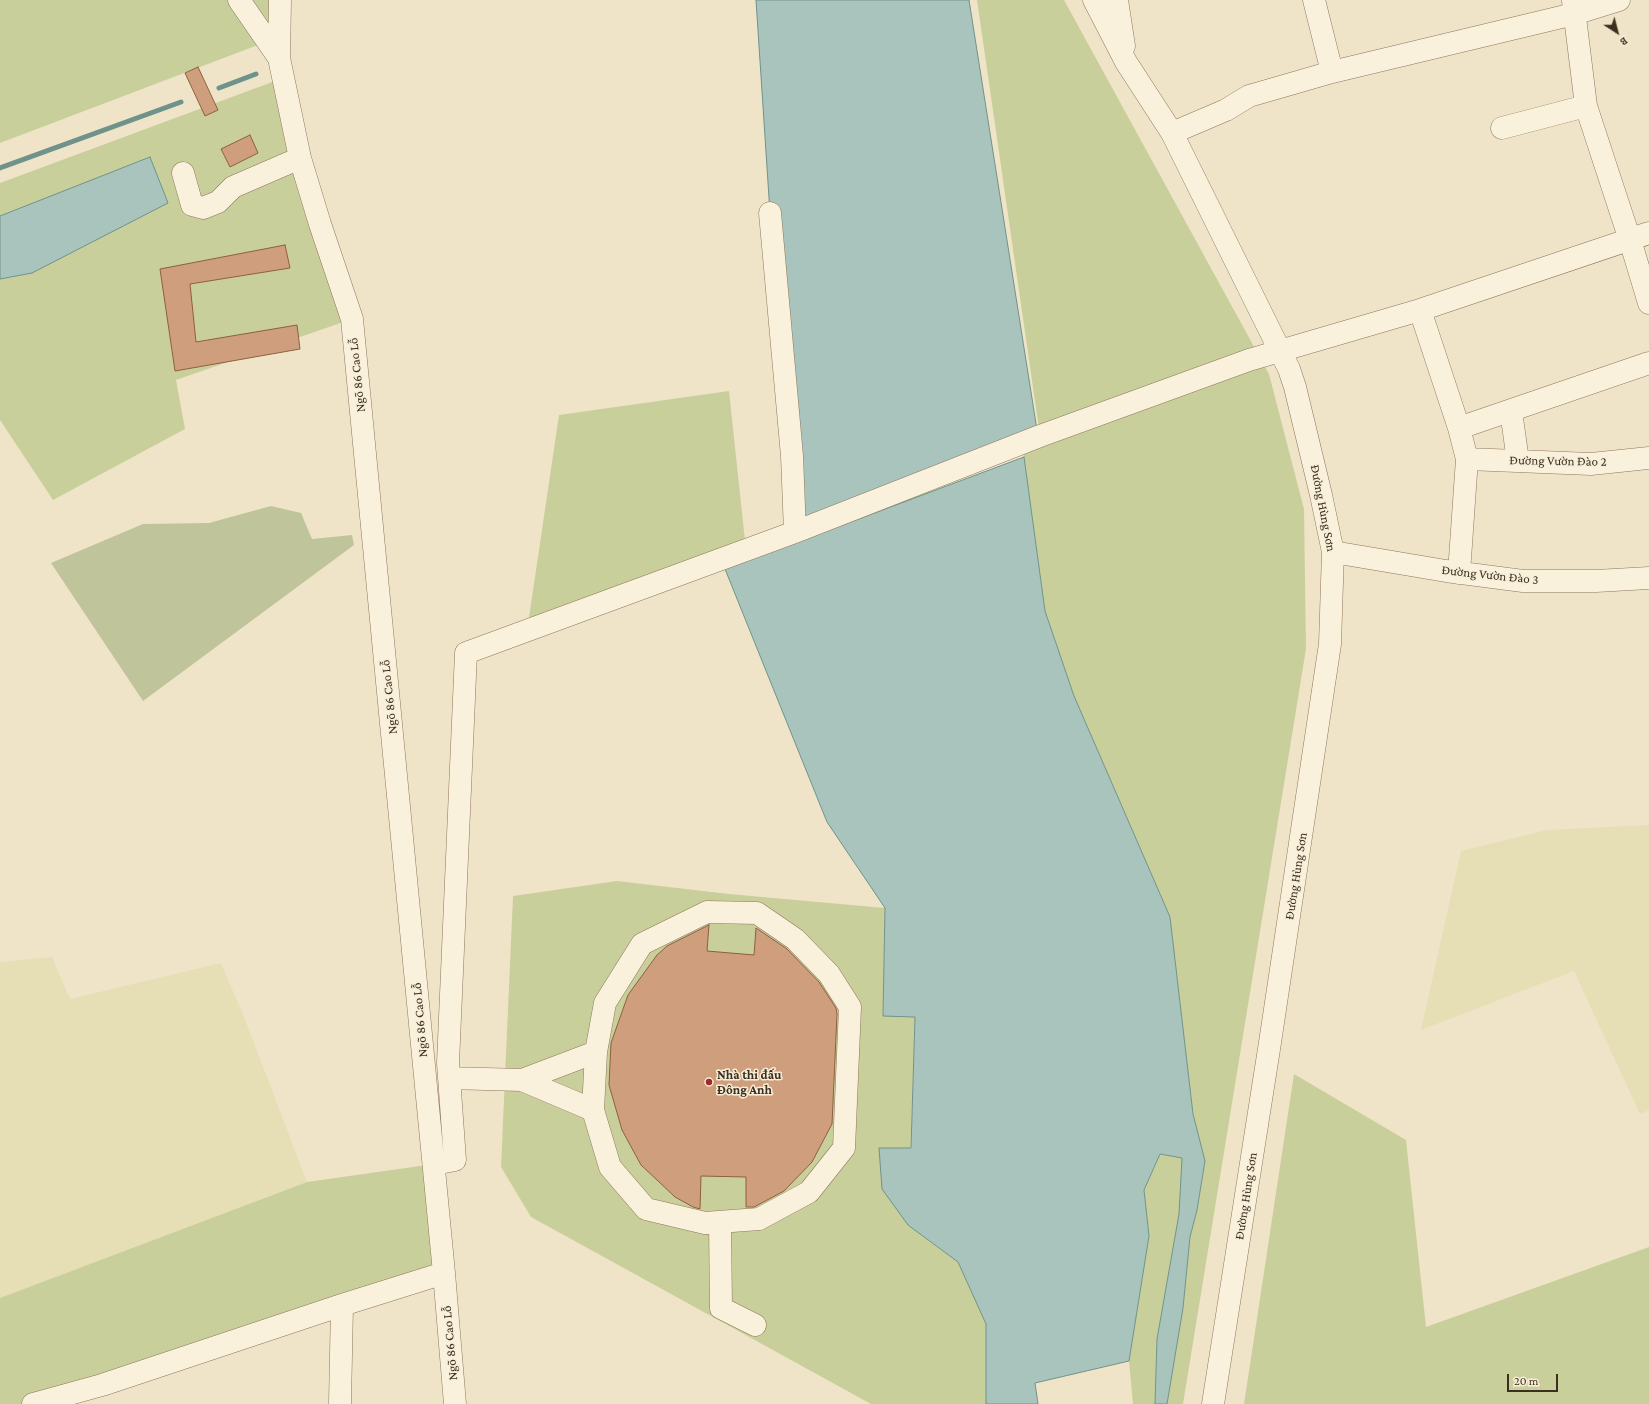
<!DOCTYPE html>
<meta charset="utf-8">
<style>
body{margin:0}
#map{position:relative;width:1649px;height:1404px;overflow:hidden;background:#f0e4c8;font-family:"Crimson Pro",serif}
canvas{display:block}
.north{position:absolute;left:1597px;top:12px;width:40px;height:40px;-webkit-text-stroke:3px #f7eed8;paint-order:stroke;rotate:144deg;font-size:11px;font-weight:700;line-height:16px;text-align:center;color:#3d2e20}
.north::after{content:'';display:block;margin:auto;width:14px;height:18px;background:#3d2e20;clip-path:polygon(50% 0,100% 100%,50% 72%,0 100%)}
.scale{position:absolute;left:1507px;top:1374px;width:51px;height:18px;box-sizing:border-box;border:2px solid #3d2e20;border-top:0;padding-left:5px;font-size:12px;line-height:14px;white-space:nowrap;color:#3d2e20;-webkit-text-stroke:3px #f7eed8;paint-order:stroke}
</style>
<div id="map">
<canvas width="1649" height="1404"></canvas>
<div class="north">B</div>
<div class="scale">20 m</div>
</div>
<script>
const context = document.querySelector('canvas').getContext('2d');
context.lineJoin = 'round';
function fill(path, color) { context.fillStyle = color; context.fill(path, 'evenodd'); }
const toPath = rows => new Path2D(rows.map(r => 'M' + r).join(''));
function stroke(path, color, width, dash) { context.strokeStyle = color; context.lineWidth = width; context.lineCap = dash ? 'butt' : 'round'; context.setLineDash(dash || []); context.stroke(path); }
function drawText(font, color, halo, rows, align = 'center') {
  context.font = font + ' "Crimson Pro",serif'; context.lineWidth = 3; context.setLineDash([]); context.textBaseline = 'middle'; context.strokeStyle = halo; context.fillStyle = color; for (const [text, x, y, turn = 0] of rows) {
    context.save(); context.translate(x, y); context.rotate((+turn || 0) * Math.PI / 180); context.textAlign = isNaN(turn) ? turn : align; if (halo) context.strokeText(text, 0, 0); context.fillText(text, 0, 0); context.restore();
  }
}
fill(toPath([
 [1649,825,1649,1110,1640,1114,1574,971,1421,1030,1461,851,1547,830],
 [52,957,70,999,221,963,244,1017,307,1182,0,1298,0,962]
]), '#e6deb5');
fill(toPath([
 [0,0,280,0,279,37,0,143],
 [977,0,1064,0,1269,374,1304,509,1306,649,1183,1404,1167,1404,1183,1308,1190,1237,1197,1210,1205,1161,1193,1114,1170,917,1074,696,1045,611,1022,443,1040,436],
 [283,78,352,319,176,380,185,429,53,500,0,420,0,183],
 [729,391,746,550,527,631,559,415],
 [617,881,729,894,885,908,883,1015,915,1017,908,1225,958,1262,986,1324,986,1404,871,1404,531,1217,501,1167,513,896],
 [1294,1074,1406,1140,1426,1327,1649,1247,1649,1404,1244,1404],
 [1160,1154,1182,1158,1179,1214,1157,1339,1155,1404,1133,1404,1129,1361,1149,1236,1144,1190],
 [434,1164,444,1273,35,1404,0,1404,0,1298,307,1182]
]), '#c9cf9b');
fill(toPath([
 [271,506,301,513,312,539,352,535,354,545,143,701,51,563,143,524,209,523]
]), '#bfc49a');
const water = toPath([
 [756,0,969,0,1037,430,805,517,770,213,756,0],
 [150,157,168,203,32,273,0,279,0,216,150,157],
 [1024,457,1045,611,1074,696,1170,917,1193,1114,1205,1161,1197,1210,1190,1237,1183,1308,1167,1404,1155,1404,1157,1339,1179,1214,1182,1158,1160,1154,1144,1190,1149,1236,1129,1361,1035,1383,1038,1404,986,1404,986,1324,958,1262,908,1225,882,1189,879,1148,911,1148,915,1017,883,1016,885,908,827,822,725,569,1024,457]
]);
fill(water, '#a9c4bc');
stroke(water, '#6f938a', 1);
stroke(toPath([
 [219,88,256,74],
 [0,168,181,102]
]), '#6f938a', 5);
const building = toPath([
 [198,67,218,110,205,116,185,73,198,67],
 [250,135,258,153,230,167,221,149,250,135],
 [285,245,290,268,190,284,196,342,297,325,300,349,175,371,160,269,285,245],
 [709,925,707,951,754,955,756,928,787,949,819,982,836,1008,837,1014,832,1124,812,1162,784,1191,754,1207,746,1207,746,1177,701,1176,700,1209,693,1207,675,1197,641,1165,622,1130,609,1085,611,1043,628,995,657,955,667,946,709,925]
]);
fill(building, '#cf9f7d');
stroke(building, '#8d5f41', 1);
const minor = toPath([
 [239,0,279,58],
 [280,0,279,58,300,158,320,224,352,319,444,1273,455,1404],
 [1094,0,1126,62,1172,133,1289,369,1295,387,1321,495,1333,552,1330,644,1269,1049,1213,1404],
 [1117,0,1124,46],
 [1314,0,1332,72],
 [1573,1,1586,106,1630,240,1649,303],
 [1502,128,1586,106],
 [1172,133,1226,110,1249,96,1332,72,1574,14,1619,0],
 [183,173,192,205,203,208,218,202,233,187,300,158],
 [770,213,792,456,795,532],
 [1420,310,1459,428,1467,459,1459,573],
 [1511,411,1518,461],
 [1459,428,1649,363],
 [1467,459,1591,464,1649,458],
 [1333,552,1446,571,1523,581,1596,581,1649,578],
 [449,1078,522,1080,593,1110,610,1167,646,1209,705,1223,759,1219,809,1192,844,1148,850,1007,829,974,795,939,757,913,707,912,642,944,605,1003,596,1052,522,1080],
 [593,1110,596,1052],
 [434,1164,455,1160,448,1063,466,653,795,532,1040,436,1249,360,1420,310,1649,233],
 [720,1222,721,1308,755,1325],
 [33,1404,102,1385,342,1305,444,1273],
 [340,1404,342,1305]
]);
stroke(minor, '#8d765c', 23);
stroke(minor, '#faf1dc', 22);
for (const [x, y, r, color] of [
 [709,1082,4,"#9e2a2b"]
]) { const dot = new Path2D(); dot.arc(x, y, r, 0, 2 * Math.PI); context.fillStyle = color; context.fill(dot); stroke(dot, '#f7eed8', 1.5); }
drawText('13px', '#3d2e20', '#f7eed8', [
 ["Ngõ 86 Cao Lỗ",357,375,-96],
 ["Đường Vườn Đào 2",1558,461,1],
 ["Đường Hùng Sơn",1323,508,79],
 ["Đường Vườn Đào 3",1490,575,6],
 ["Ngõ 86 Cao Lỗ",389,697,-96],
 ["Đường Hùng Sơn",1296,876,-81],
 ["Ngõ 86 Cao Lỗ",420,1020,-95],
 ["Đường Hùng Sơn",1246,1196,-81],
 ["Ngõ 86 Cao Lỗ",450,1343,-95]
]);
drawText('bold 13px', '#3d2e20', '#f7eed8', [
 ["Nhà thi đấu",717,1075],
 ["Đông Anh",717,1090]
], 'left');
</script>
